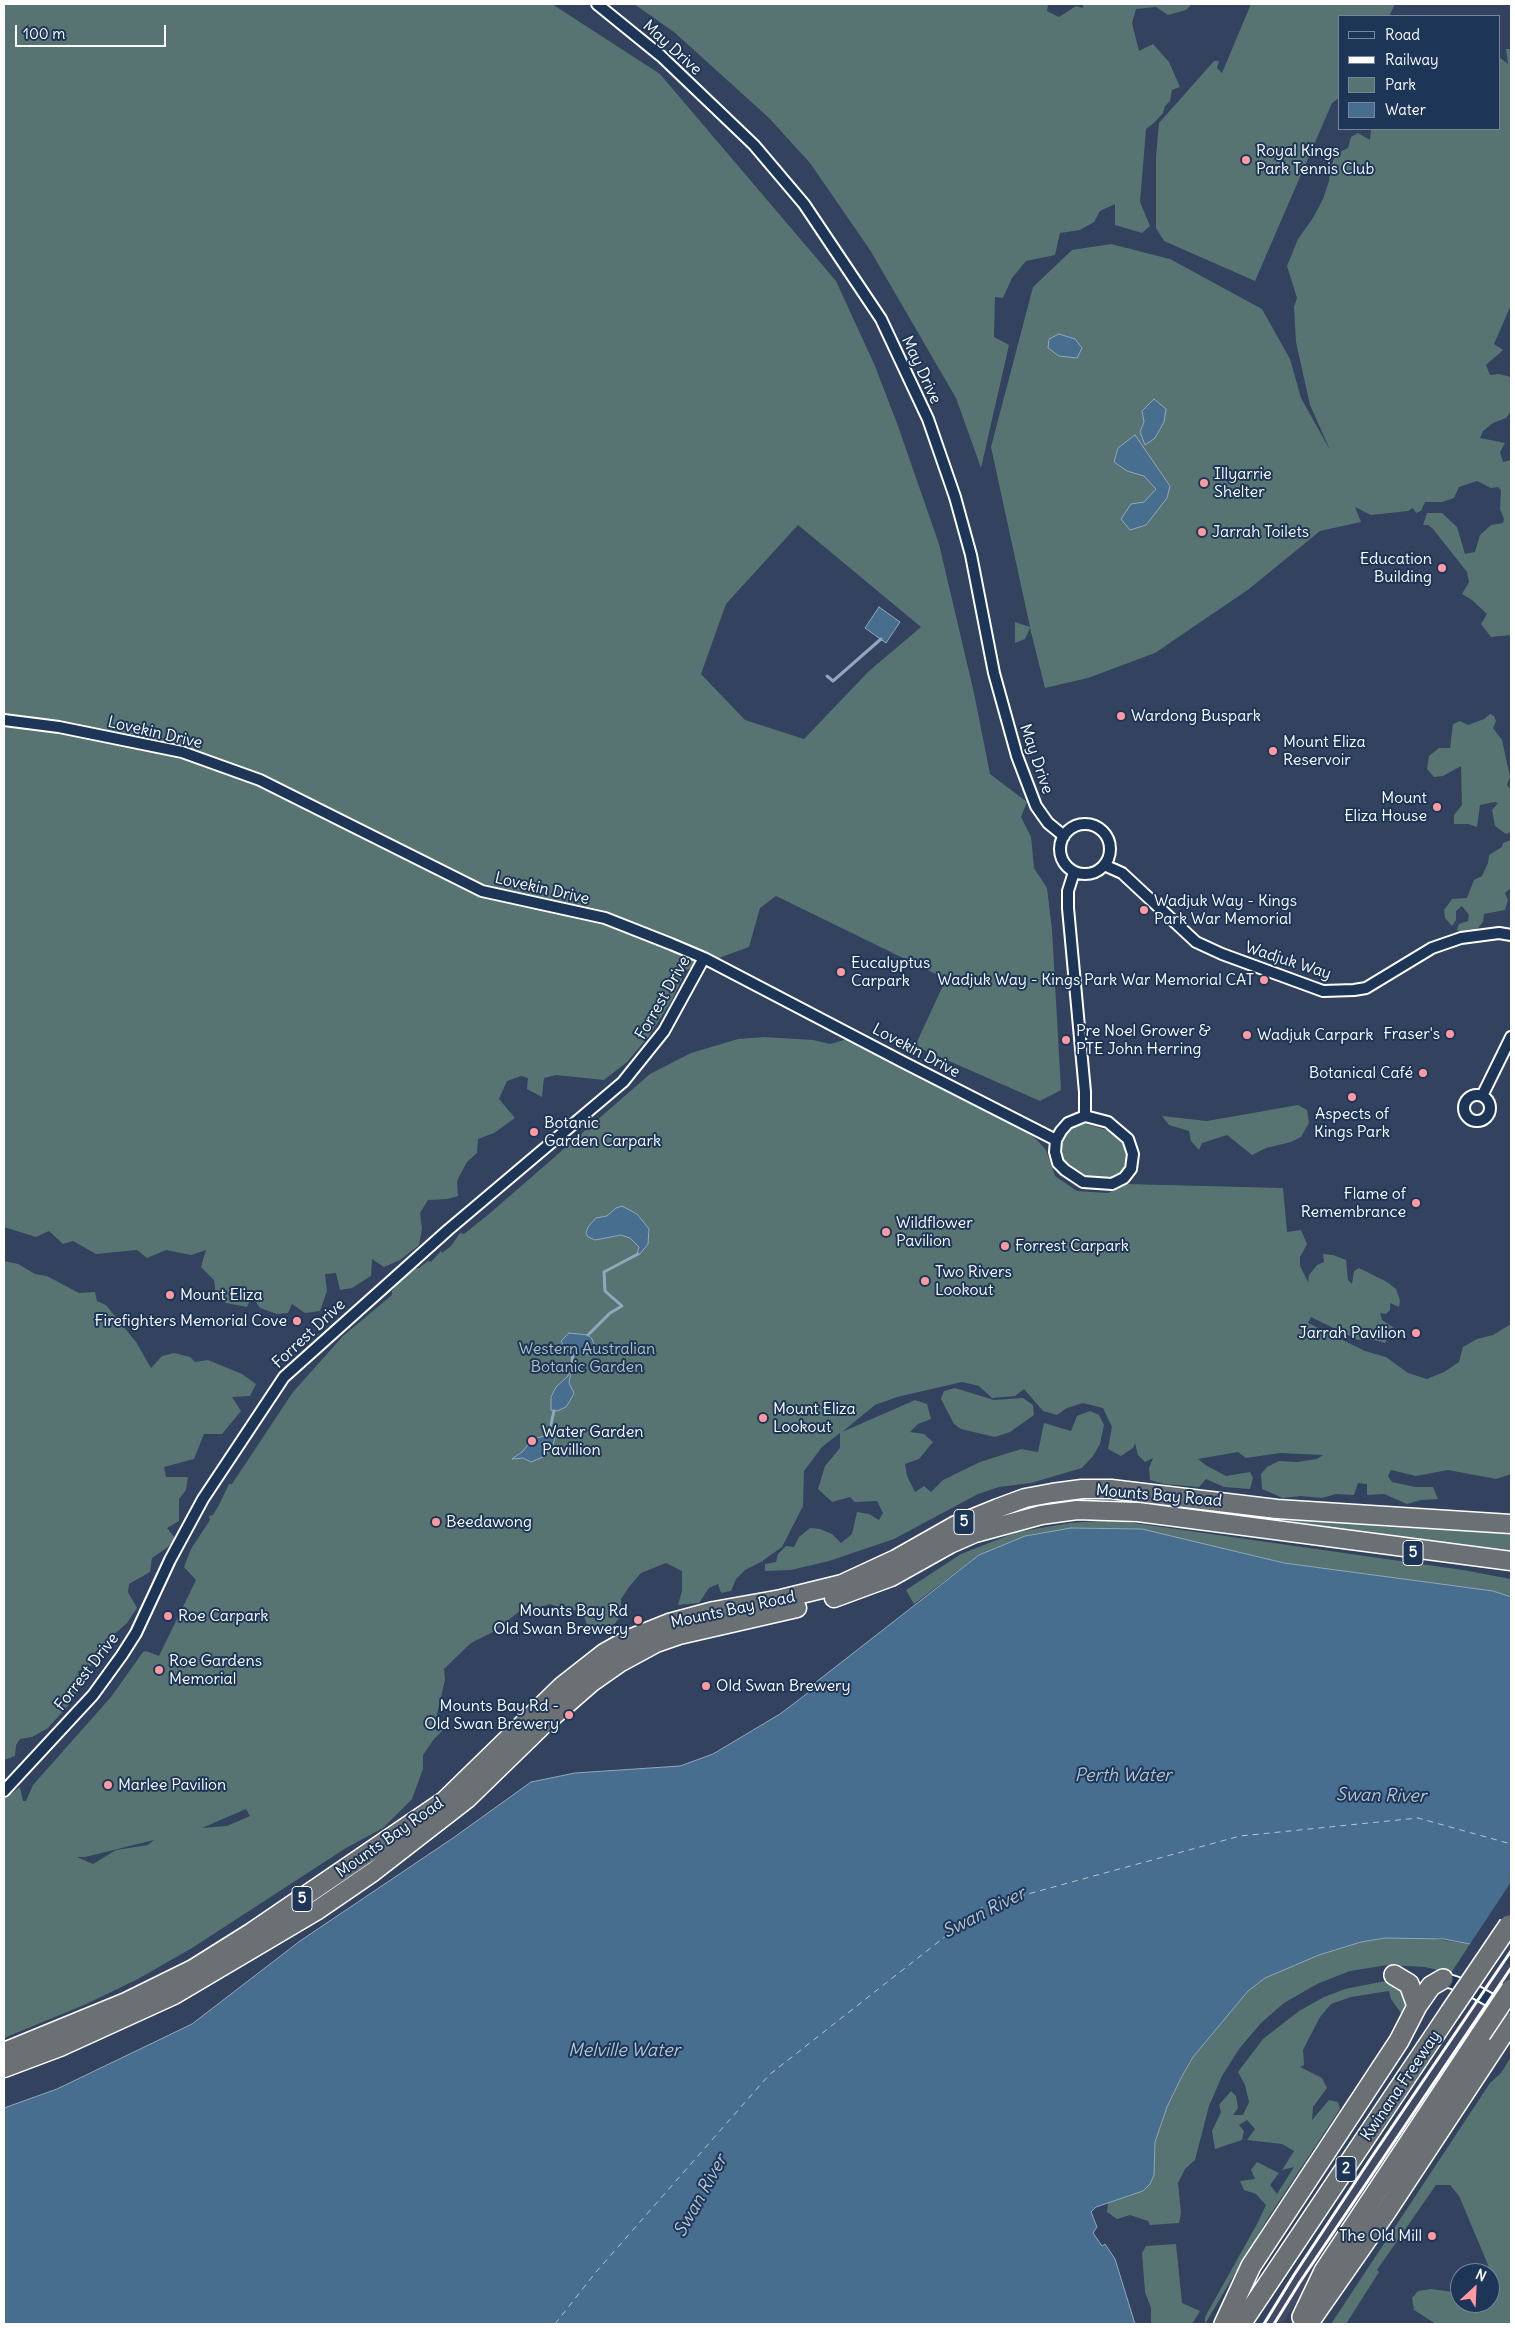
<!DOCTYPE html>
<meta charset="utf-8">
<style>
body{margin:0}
#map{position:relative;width:1515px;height:2328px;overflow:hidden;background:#32425f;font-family:Delius,sans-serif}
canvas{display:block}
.frame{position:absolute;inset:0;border:5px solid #fff;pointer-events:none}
.legend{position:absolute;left:1338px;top:15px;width:162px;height:115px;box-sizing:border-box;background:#1d3557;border:1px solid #77869a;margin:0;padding:6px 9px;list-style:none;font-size:15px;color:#fff}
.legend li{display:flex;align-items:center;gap:10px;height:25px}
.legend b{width:25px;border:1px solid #77869a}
.north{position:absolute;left:1450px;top:2263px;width:50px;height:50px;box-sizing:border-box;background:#1d3557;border:1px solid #77869a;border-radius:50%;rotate:25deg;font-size:14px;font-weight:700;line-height:20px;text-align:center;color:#fff}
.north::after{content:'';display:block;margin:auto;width:18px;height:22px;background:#ff9aa2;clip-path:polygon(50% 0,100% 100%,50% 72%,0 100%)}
.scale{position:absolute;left:15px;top:25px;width:151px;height:22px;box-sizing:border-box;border:2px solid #fff;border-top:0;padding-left:6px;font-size:15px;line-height:18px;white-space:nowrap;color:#fff;-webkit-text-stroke:4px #1d3557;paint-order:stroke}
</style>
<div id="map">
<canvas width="1515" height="2328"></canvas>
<div class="frame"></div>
<ul class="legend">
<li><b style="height:6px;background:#1d3557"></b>Road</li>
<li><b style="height:6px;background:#fff"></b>Railway</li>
<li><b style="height:14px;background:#577472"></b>Park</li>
<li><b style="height:14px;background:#476e8f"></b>Water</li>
</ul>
<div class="north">N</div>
<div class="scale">100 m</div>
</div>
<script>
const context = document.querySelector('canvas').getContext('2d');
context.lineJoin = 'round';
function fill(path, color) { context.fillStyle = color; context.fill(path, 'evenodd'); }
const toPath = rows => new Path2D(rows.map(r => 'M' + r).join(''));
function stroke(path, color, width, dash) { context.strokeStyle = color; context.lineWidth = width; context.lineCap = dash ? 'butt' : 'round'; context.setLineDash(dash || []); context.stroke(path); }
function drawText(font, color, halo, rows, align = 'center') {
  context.font = font + ' Delius,sans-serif'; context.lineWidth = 4; context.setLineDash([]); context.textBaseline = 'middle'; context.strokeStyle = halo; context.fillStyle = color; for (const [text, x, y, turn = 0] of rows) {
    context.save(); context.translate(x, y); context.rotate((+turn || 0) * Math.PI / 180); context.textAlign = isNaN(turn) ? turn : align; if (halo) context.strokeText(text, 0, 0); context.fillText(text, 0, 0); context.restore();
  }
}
fill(toPath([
 [1511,1946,1511,1981,1282,2324,1261,2324,1292,2274]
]), '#414b65');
fill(toPath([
 [4,4,552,4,660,74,836,281,875,366,898,426,939,544,974,693,990,774,1027,802,1021,817,1031,837,1034,868,1047,888,1052,930,1061,1090,1040,1101,915,1046,946,979,776,896,760,908,749,947,686,970,672,1000,649,1036,627,1062,604,1080,556,1075,544,1078,542,1097,527,1089,528,1078,521,1076,507,1081,499,1099,515,1118,494,1133,478,1139,477,1153,467,1162,457,1181,458,1196,447,1199,428,1200,420,1213,422,1229,419,1245,400,1260,384,1267,372,1259,371,1276,352,1288,340,1290,336,1273,325,1274,327,1291,320,1311,305,1313,292,1304,288,1313,277,1314,260,1308,252,1296,247,1307,226,1303,216,1296,214,1280,201,1267,206,1250,191,1255,166,1250,147,1258,137,1250,96,1254,73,1241,63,1244,49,1231,36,1237,4,1227],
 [798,525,921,627,869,671,804,739,745,720,701,674,726,604],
 [634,4,1046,4,1048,5,1047,11,1059,17,1076,6,1083,8,1083,4,1192,4,1186,10,1168,15,1156,7,1136,9,1132,23,1139,51,1153,44,1169,62,1180,87,1172,90,1170,101,1165,106,1163,113,1154,123,1146,129,1140,202,1150,226,1142,233,1115,225,1115,204,1100,211,1094,222,1080,230,1060,233,1055,255,1026,261,1012,278,1003,298,995,297,994,337,1009,345,981,468,956,398,870,250,810,163,769,118,674,32],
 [1251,4,1395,4,1389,16,1339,16,1339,98,1332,103,1255,281,1164,241,1156,228,1156,157,1159,123,1214,61,1219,61,1217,68,1222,73],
 [1506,49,1511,49,1511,305,1494,344,1503,350,1486,365,1490,375,1499,374,1511,377,1511,411,1506,418,1493,423,1483,431,1480,438,1505,443,1500,452,1503,462,1511,460,1511,635,1491,637,1481,624,1487,614,1472,600,1462,594,1469,582,1467,572,1433,529,1428,525,1423,525,1427,513,1442,513,1457,527,1465,554,1475,552,1480,535,1491,525,1503,523,1504,519,1500,509,1501,490,1498,487,1491,488,1477,481,1459,487,1454,498,1442,502,1425,502,1421,511,1416,513,1413,508,1408,511,1371,515,1355,507,1361,522,1320,531,1249,589,1155,653,1088,678,1045,688,1030,628,1025,639,1015,643,1015,622,1030,627,991,447,1033,287,1072,250,1111,244,1170,259,1262,309,1290,359,1301,398,1330,450,1310,405,1296,342,1294,307,1297,298,1287,266,1298,239,1313,218,1323,199,1329,181,1330,168,1336,154,1348,148,1351,137,1358,133,1370,140,1371,129,1499,129,1499,57,1508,64],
 [1490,714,1494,716,1496,721,1493,728,1502,740,1510,777,1507,785,1511,790,1511,832,1506,834,1495,826,1492,810,1498,803,1495,802,1480,805,1477,827,1468,824,1454,824,1454,815,1462,805,1461,766,1443,776,1434,777,1427,769,1429,756,1439,748,1450,748,1453,724,1460,721,1468,725,1484,719],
 [1511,840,1511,888,1505,893,1508,900,1505,910,1484,914,1483,922,1477,929,1461,933,1457,930,1459,924,1468,921,1469,915,1462,906,1456,911,1456,920,1452,926,1445,918,1444,910,1452,899,1467,898,1474,880,1482,876,1488,863,1489,855,1502,847,1503,843],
 [764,1037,813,1040,830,1044,848,1039,1024,1129,1038,1141,1046,1150,1055,1176,1077,1191,1108,1193,1125,1184,1283,1188,1287,1232,1301,1230,1307,1244,1300,1257,1300,1266,1308,1282,1309,1275,1317,1265,1324,1262,1323,1254,1333,1255,1346,1260,1348,1280,1352,1284,1354,1271,1359,1268,1387,1282,1396,1289,1400,1300,1399,1307,1390,1303,1390,1310,1386,1314,1380,1313,1382,1320,1394,1328,1385,1343,1367,1338,1358,1340,1311,1317,1308,1323,1365,1351,1386,1357,1408,1373,1427,1379,1444,1372,1459,1362,1463,1347,1477,1339,1493,1335,1511,1324,1511,1474,1496,1479,1448,1470,1416,1476,1391,1470,1388,1476,1392,1482,1415,1487,1433,1487,1438,1499,1421,1500,1407,1504,1384,1494,1367,1495,1367,1484,1358,1483,1354,1495,1336,1494,1322,1498,1301,1496,1283,1498,1262,1489,1261,1474,1267,1467,1279,1461,1297,1462,1317,1459,1323,1455,1280,1453,1246,1458,1238,1452,1198,1459,1207,1466,1226,1476,1250,1472,1253,1478,1250,1489,1224,1487,1206,1479,1199,1487,1164,1484,1150,1480,1149,1468,1153,1458,1145,1462,1138,1455,1135,1443,1133,1448,1121,1456,1108,1449,1112,1427,1103,1408,1083,1403,1067,1408,1057,1415,1043,1411,1024,1389,1015,1396,992,1398,979,1386,962,1382,897,1397,875,1405,842,1432,915,1400,927,1404,931,1419,918,1424,910,1432,924,1434,933,1442,919,1459,905,1464,907,1476,915,1492,924,1486,931,1492,943,1480,980,1462,1021,1449,1038,1452,1044,1423,1071,1431,1077,1416,1090,1411,1099,1415,1104,1425,1100,1444,1093,1456,1082,1468,1031,1483,999,1487,978,1494,894,1539,829,1561,791,1570,765,1571,765,1564,776,1562,778,1554,786,1546,794,1547,799,1537,810,1528,820,1529,832,1534,841,1543,852,1534,857,1512,869,1514,879,1520,883,1513,877,1501,855,1502,850,1497,832,1502,818,1489,825,1466,840,1448,840,1433,822,1447,804,1471,803,1506,782,1547,761,1562,745,1570,736,1579,731,1591,721,1593,718,1584,709,1588,699,1603,678,1605,682,1591,682,1571,666,1563,641,1573,629,1587,621,1599,621,1615,611,1629,591,1635,582,1611,571,1610,549,1604,539,1608,527,1605,495,1631,471,1643,444,1669,445,1680,437,1714,445,1728,434,1739,423,1755,423,1769,412,1799,383,1828,346,1848,192,1948,138,1979,84,2005,4,2038,4,1799,20,1787,23,1801,26,1801,33,1785,111,1697,143,1652,146,1651,159,1656,196,1580,184,1567,191,1549,210,1520,209,1516,213,1515,219,1505,229,1484,232,1484,293,1392,343,1336,392,1295,392,1291,408,1270,419,1268,428,1261,431,1262,441,1251,442,1253,451,1246,460,1233,464,1234,489,1214,650,1074,691,1053,738,1039],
 [246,1809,250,1816,227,1826,202,1828],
 [154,1840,148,1845,116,1850,93,1864,77,1857,85,1857],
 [1298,1105,1307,1110,1309,1123,1301,1137,1291,1142,1266,1148,1252,1155,1227,1135,1202,1143,1199,1150,1191,1141,1189,1131,1169,1125,1162,1116,1207,1121],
 [1086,1124,1110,1131,1126,1146,1128,1158,1127,1164,1124,1164,1124,1170,1116,1177,1097,1180,1092,1177,1090,1178,1084,1177,1073,1172,1062,1161,1060,1147,1065,1134,1076,1125],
 [4,1261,18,1264,35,1274,47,1276,79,1293,95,1292,97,1301,106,1305,136,1342,151,1368,162,1356,174,1353,190,1357,195,1362,208,1360,242,1374,256,1384,250,1396,232,1397,241,1411,222,1434,204,1434,194,1459,164,1467,166,1477,188,1477,186,1490,179,1499,179,1521,167,1528,175,1538,168,1547,152,1558,150,1572,129,1584,128,1592,137,1608,127,1623,110,1638,100,1654,100,1662,78,1671,80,1684,73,1700,48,1728,32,1737,20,1739,16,1745,15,1756,4,1760],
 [955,1388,994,1400,1023,1398,1033,1405,1034,1415,1010,1432,995,1437,961,1429,954,1424,941,1399,944,1391],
 [1148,1506,1394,1526,1511,1532,1511,1553],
 [1113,1520,1463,1570,1511,1579,1511,1597,1493,1591,1284,1563,1142,1529,1071,1528,1025,1536,979,1555,914,1604,906,1590,961,1554,1017,1532,1070,1523],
 [1420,1937,1470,1944,1451,1973,1425,1967,1388,1965,1350,1971,1317,1984,1284,2003,1261,2023,1239,2049,1222,2076,1209,2106,1195,2160,1185,2169,1178,2183,1181,2213,1179,2223,1150,2225,1148,2221,1130,2215,1117,2219,1107,2212,1108,2203,1143,2191,1154,2175,1155,2142,1167,2107,1181,2078,1193,2057,1248,1991,1265,1978,1319,1955,1361,1942,1385,1938],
 [1393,1981,1401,1985,1408,2002,1403,2016,1391,1999,1389,1991,1351,1997,1331,2004,1320,2017,1303,2050,1304,2065,1300,2067,1322,2078,1327,2088,1313,2107,1312,2120,1329,2100,1338,2102,1340,2109,1268,2218,1205,2324,1205,2317,1257,2224,1266,2205,1256,2194,1244,2190,1240,2181,1255,2179,1251,2170,1257,2162,1279,2173,1270,2185,1277,2194,1294,2167,1282,2170,1294,2151,1282,2144,1247,2140,1255,2129,1247,2120,1239,2125,1244,2131,1242,2140,1215,2149,1212,2131,1221,2112,1219,2105,1231,2091,1236,2096,1238,2108,1233,2115,1243,2115,1249,2102,1245,2085,1238,2072,1263,2039,1299,2011,1324,1997,1345,1989,1380,1982],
 [1511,2057,1511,2324,1436,2324,1414,2310,1412,2298,1418,2291,1431,2289,1460,2293,1460,2303,1490,2303,1490,2296,1492,2296,1491,2274,1486,2260,1459,2196,1450,2185,1436,2185,1377,2270,1379,2272,1346,2324,1331,2324,1490,2083,1501,2073],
 [1176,2244,1182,2303,1200,2311,1192,2324,1151,2324,1151,2308,1145,2292,1142,2253,1146,2246]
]), '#577472');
const water = toPath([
 [1059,334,1075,339,1082,348,1077,358,1059,356,1048,348,1049,339,1059,334],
 [1154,399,1166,409,1164,422,1155,438,1145,445,1140,432,1144,422,1142,411,1154,399],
 [1135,435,1170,486,1167,498,1146,525,1130,530,1121,519,1131,504,1144,502,1156,489,1144,476,1127,471,1114,462,1118,448,1135,435],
 [879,607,900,622,886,643,865,628,879,607],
 [622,1206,637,1214,649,1229,648,1244,639,1255,637,1254,639,1247,630,1238,621,1235,595,1240,588,1237,586,1233,588,1227,596,1218,607,1216,616,1208,622,1206],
 [569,1333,588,1335,592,1339,596,1350,594,1353,584,1354,566,1350,561,1341,569,1333],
 [571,1371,569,1383,574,1393,571,1399,566,1407,557,1411,551,1410,551,1397,556,1387,567,1377,571,1371],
 [551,1424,555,1437,553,1445,545,1456,531,1462,523,1458,512,1459,522,1452,533,1439,548,1435,551,1424],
 [1071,1528,1142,1529,1284,1563,1493,1591,1511,1597,1511,1963,1470,1944,1444,1939,1385,1938,1361,1942,1319,1955,1265,1978,1248,1991,1193,2057,1181,2078,1167,2107,1155,2142,1154,2175,1150,2184,1143,2191,1096,2207,1091,2212,1097,2227,1093,2233,1102,2246,1105,2244,1115,2259,1135,2324,4,2324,4,2108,57,2089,192,2024,300,1941,453,1838,531,1782,575,1773,680,1766,713,1754,780,1714,813,1689,811,1686,979,1555,1025,1536,1071,1528]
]);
fill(water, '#476e8f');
stroke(water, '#91a8bc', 1);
fill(toPath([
 [1511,1882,1511,1965,1468,1947]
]), '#32425f');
stroke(toPath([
 [827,676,833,681,881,639],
 [588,1335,610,1313,622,1306,605,1291,604,1272,638,1254],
 [571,1371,573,1353],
 [551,1424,554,1411]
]), '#91a8bc', 3);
stroke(toPath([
 [555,2324,596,2272,769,2075,984,1906,1240,1836,1418,1818,1511,1844]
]), '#b5c5d2', 1, [6, 5]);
const minor = toPath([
 [597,4,661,56,754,145,804,204,881,319,928,419,955,497,971,555,994,673,1017,756,1036,806,1048,823,1064,836],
 [4,720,59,727,182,752,260,780,482,891,605,918,671,944,704,958,903,1062,1056,1140],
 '1060 849a25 25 0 1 1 50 0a25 25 0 1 1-50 0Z',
 [1104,865,1122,873,1196,942,1222,954,1323,991,1354,990,1366,988,1432,948,1461,938,1499,933,1511,935],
 [1074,872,1068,891,1068,908,1085,1092,1085,1116],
 '1464 1108a13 13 0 1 1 26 0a13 13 0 1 1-26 0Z',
 [1482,1096,1511,1037],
 [1085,1116,1108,1122,1128,1139,1133,1154,1131,1169,1124,1178,1112,1184,1083,1182,1065,1170,1058,1163,1055,1152,1056,1140,1061,1131,1068,1123,1085,1116],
 [4,1791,93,1695,122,1655,136,1633,170,1560,203,1499,284,1377,448,1230,623,1082,664,1031,704,958]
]);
const tertiary = toPath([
 [1443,1979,1467,1987,1504,2008,1511,2015]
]);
const trunk = toPath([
 [834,1598,891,1577,950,1544,975,1533,1041,1515,1077,1510,1138,1512,1511,1561],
 [4,2052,126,2002,193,1969,252,1932,444,1801,562,1686,604,1653,629,1639,669,1623,714,1611,781,1599,842,1584,896,1559,956,1525,998,1508,1025,1498,1052,1493,1082,1489,1111,1489,1277,1509,1511,1524],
 [4,2068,60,2047,174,1995,316,1911,373,1872,467,1799,544,1724,591,1683,621,1662,656,1643,679,1635,797,1608]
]);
const motorway = toPath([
 [1394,1975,1409,1984,1417,2006],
 [1302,2317,1324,2271,1481,2034],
 [1224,2324,1251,2266,1399,2041,1417,2006,1431,1986,1443,1979],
 [1241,2324,1450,2012],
 [1308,2324,1386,2212,1511,2022]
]);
stroke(minor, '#fff', 14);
stroke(tertiary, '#fff', 16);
stroke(trunk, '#fff', 21);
stroke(motorway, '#fff', 22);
stroke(minor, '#1d3557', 10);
stroke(tertiary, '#1d3557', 12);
stroke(trunk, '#6a7074', 18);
stroke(motorway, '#6a7074', 19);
stroke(toPath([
 [1264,2324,1294,2275,1371,2158,1511,1951],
 [1274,2324,1300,2282,1511,1968]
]), '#fff', 3);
const motorwayBridge = toPath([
 [1450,2012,1509,1925],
 [1481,2034,1511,1989]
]);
stroke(motorwayBridge, '#fff', 22, []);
stroke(motorwayBridge, '#6a7074', 19);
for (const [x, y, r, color] of [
 [1246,160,5,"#ff9aa2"],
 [1204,483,5,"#ff9aa2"],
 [1202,532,5,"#ff9aa2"],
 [1442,568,5,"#ff9aa2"],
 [1121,716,5,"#ff9aa2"],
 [1273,751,5,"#ff9aa2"],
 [1437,807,5,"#ff9aa2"],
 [1144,910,5,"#ff9aa2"],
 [841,972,5,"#ff9aa2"],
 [1264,980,5,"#ff9aa2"],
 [1450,1034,5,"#ff9aa2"],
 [1247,1035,5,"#ff9aa2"],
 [1066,1040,5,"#ff9aa2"],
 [1423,1073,5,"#ff9aa2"],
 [1352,1097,5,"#ff9aa2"],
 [534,1132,5,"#ff9aa2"],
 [1416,1203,5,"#ff9aa2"],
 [886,1232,5,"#ff9aa2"],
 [1005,1246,5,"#ff9aa2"],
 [925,1281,5,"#ff9aa2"],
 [170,1295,5,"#ff9aa2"],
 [297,1321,5,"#ff9aa2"],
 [1416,1333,5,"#ff9aa2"],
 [763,1418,5,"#ff9aa2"],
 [532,1441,5,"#ff9aa2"],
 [436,1522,5,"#ff9aa2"],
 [168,1616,5,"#ff9aa2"],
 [638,1620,5,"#ff9aa2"],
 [159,1670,5,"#ff9aa2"],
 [706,1686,5,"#ff9aa2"],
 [569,1715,5,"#ff9aa2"],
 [108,1785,5,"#ff9aa2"],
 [1432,2236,5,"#ff9aa2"]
]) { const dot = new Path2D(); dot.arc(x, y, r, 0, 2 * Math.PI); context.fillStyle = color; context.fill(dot); stroke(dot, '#1d3557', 2); }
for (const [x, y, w] of [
 [964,1522,20],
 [1413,1553,20],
 [302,1899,20],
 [1346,2169,20]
]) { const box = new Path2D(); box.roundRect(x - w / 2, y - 12.5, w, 25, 4); context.fillStyle = '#1d3557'; context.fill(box); stroke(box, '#fff', 1); }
drawText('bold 15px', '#fff', null, [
 ["5",964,1522],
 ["5",1413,1553],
 ["5",302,1899],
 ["2",1346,2169]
]);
drawText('16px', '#fff', '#1d3557', [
 ["May Drive",672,48,42],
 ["May Drive",921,370,65],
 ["Lovekin Drive",155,733,13],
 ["May Drive",1036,759,71],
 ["Lovekin Drive",542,889,13],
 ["Wadjuk Way",1288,961,18],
 ["Forrest Drive",663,998,-60],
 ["Lovekin Drive",916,1051,28],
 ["Forrest Drive",309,1334,-43],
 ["Mounts Bay Road",1159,1496,5],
 ["Mounts Bay Road",733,1610,-12],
 ["Forrest Drive",87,1672,-52],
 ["Mounts Bay Road",390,1838,-35],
 ["Kwinana Freeway",1401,2086,-56]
]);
drawText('16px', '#fff', '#1d3557', [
 ["Royal Kings",1256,151],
 ["Park Tennis Club",1256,169],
 ["Illyarrie",1214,474],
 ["Shelter",1214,492],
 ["Jarrah Toilets",1212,532],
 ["Education",1432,559,"right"],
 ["Building",1432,577,"right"],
 ["Wardong Buspark",1131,716],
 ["Mount Eliza",1283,742],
 ["Reservoir",1283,760],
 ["Mount",1427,798,"right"],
 ["Eliza House",1427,816,"right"],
 ["Wadjuk Way - Kings",1154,901],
 ["Park War Memorial",1154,919],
 ["Eucalyptus",851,963],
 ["Carpark",851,981],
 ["Wadjuk Way - Kings Park War Memorial CAT",1254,980,"right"],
 ["Pre Noel Grower &",1076,1031],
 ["PTE John Herring",1076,1049],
 ["Fraser's",1440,1034,"right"],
 ["Wadjuk Carpark",1257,1035],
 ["Botanical Café",1413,1073,"right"],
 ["Aspects of",1352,1114,"center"],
 ["Kings Park",1352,1132,"center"],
 ["Botanic",544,1123],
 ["Garden Carpark",544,1141],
 ["Flame of",1406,1194,"right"],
 ["Remembrance",1406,1212,"right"],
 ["Wildflower",896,1223],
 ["Pavilion",896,1241],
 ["Forrest Carpark",1015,1246],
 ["Two Rivers",935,1272],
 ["Lookout",935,1290],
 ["Mount Eliza",180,1295],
 ["Firefighters Memorial Cove",287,1321,"right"],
 ["Jarrah Pavilion",1406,1333,"right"],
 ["Mount Eliza",773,1409],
 ["Lookout",773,1427],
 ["Water Garden",542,1432],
 ["Pavillion",542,1450],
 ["Beedawong",446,1522],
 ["Mounts Bay Rd",628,1611,"right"],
 ["Old Swan Brewery",628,1629,"right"],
 ["Roe Carpark",178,1616],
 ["Roe Gardens",169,1661],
 ["Memorial",169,1679],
 ["Old Swan Brewery",716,1686],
 ["Mounts Bay Rd -",559,1706,"right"],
 ["Old Swan Brewery",559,1724,"right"],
 ["Marlee Pavilion",118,1785],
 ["The Old Mill",1422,2236,"right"]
], 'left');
drawText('16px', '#b3c0c0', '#1d3557', [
 ["Western Australian",587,1349],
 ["Botanic Garden",587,1367]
]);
drawText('italic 18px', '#b5c5d2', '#1d3557', [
 ["Perth Water",1123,1776],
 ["Swan River",1381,1796,1],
 ["Swan River",984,1913,-27],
 ["Melville Water",624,2051],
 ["Swan River",701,2196,-61]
]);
</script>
